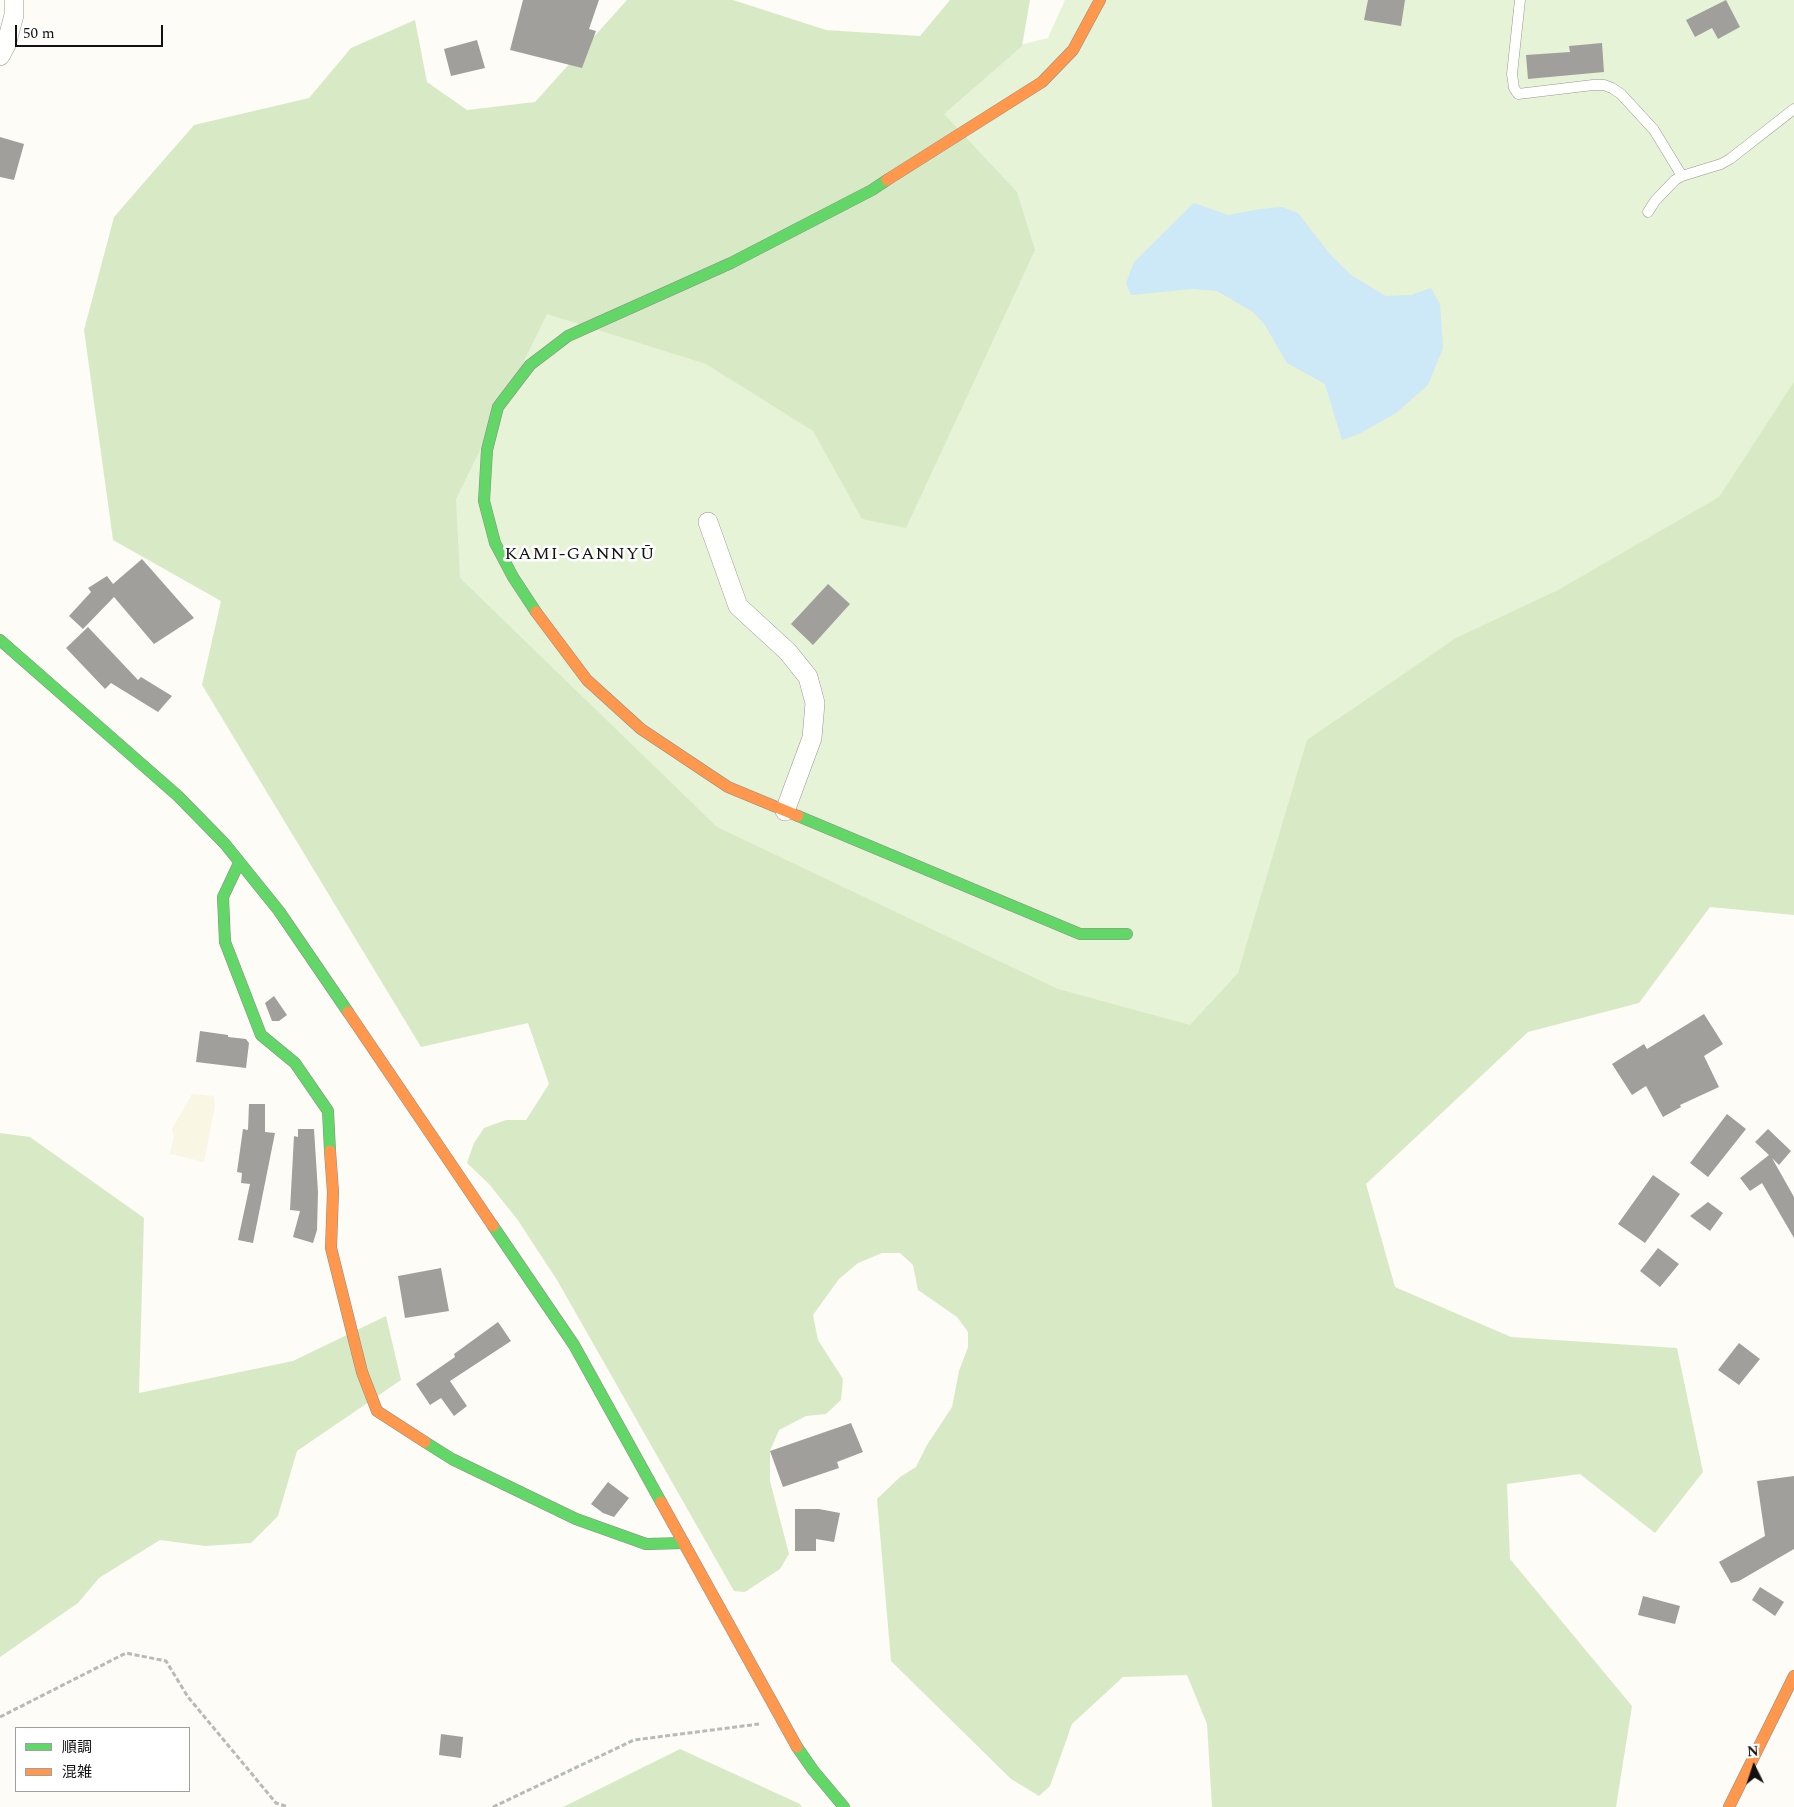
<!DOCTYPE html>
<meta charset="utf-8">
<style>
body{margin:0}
#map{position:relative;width:1794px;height:1807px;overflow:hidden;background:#fdfcf7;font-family:Spectral,"Noto Sans JP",serif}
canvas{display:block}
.legend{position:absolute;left:15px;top:1727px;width:175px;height:65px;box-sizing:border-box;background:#fff;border:1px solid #a0a0a0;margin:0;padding:6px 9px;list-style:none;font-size:15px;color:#111}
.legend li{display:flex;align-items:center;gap:10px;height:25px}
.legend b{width:25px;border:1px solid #a0a0a0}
.north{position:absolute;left:1729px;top:1742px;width:50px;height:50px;-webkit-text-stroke:4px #fff;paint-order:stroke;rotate:356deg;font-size:14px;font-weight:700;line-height:20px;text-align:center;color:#111}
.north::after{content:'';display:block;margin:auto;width:18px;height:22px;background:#111;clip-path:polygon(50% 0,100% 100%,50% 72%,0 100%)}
.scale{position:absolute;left:15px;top:25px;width:148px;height:22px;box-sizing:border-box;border:2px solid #111;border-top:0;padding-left:6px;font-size:15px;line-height:18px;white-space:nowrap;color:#111;-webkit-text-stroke:4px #fff;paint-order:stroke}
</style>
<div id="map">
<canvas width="1794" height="1807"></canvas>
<ul class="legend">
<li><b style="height:6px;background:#63d668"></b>順調</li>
<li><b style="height:6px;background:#ff974d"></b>混雑</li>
</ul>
<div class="north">N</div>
<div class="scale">50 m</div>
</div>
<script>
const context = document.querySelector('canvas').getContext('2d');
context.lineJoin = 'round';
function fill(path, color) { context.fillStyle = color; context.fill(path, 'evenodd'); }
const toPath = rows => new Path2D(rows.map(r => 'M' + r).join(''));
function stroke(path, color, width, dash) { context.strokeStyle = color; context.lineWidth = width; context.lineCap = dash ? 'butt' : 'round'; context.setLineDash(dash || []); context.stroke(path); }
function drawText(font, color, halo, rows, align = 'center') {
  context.font = font + ' Spectral,serif'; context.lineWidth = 5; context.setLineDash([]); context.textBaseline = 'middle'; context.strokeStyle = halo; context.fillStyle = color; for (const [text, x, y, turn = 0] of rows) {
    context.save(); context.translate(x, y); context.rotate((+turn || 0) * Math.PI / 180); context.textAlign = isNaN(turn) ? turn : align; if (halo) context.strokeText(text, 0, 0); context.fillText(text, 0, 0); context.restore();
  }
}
fill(toPath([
 [192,1094,214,1096,215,1106,204,1162,170,1154,174,1136,172,1129]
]), '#f9f7e4');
fill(toPath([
 [1065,0,1794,0,1794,797,1356,928,778,1283,269,256,857,85,1048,38]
]), '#e7f3d7');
fill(toPath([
 [627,0,733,0,826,30,920,36,950,0,1030,0,1022,46,944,114,1017,192,1035,250,906,528,862,519,813,431,706,364,547,314,456,499,460,578,717,827,1058,989,1190,1025,1238,973,1307,740,1456,638,1558,590,1719,497,1794,382,1794,915,1710,907,1639,1003,1528,1032,1366,1184,1395,1287,1511,1337,1677,1348,1703,1472,1655,1533,1580,1474,1507,1484,1510,1559,1632,1706,1616,1807,1212,1807,1207,1724,1187,1675,1123,1677,1072,1724,1050,1786,1039,1796,1011,1779,891,1661,877,1499,900,1477,916,1467,927,1445,952,1407,959,1371,968,1347,968,1332,957,1317,918,1290,913,1265,900,1253,882,1253,858,1263,839,1279,813,1315,818,1340,843,1379,841,1400,826,1414,806,1416,779,1430,770,1451,770,1481,789,1554,780,1569,745,1592,734,1591,557,1280,517,1219,489,1184,467,1163,474,1143,484,1128,506,1120,526,1120,549,1084,528,1023,421,1047,202,685,221,601,113,540,84,330,114,217,194,125,309,98,351,48,415,20,427,82,467,110,535,102],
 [0,1133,30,1137,144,1218,139,1393,293,1361,386,1316,401,1380,297,1451,278,1516,251,1543,205,1546,160,1540,99,1578,78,1603,0,1657],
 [680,1749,800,1804,802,1807,563,1807]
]), '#d8eac5');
fill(toPath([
 [1194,203,1228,215,1261,209,1282,207,1298,213,1329,253,1351,275,1386,296,1411,295,1431,288,1440,304,1443,348,1428,385,1396,413,1359,434,1342,440,1325,384,1287,363,1265,325,1253,312,1217,291,1192,289,1131,295,1126,283,1134,262]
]), '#cde8f7');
fill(toPath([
 [523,0,599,0,589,29,596,31,582,68,510,50],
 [1368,0,1405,0,1401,26,1364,20],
 [1726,0,1740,27,1718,39,1712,28,1695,37,1686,20],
 [477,40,485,68,451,76,444,49],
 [1602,43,1604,72,1528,79,1526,55,1570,52,1569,46],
 [0,137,24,144,14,180,0,177],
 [142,559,194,618,154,644,114,597,83,629,69,616,91,592,88,588,107,576,113,584],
 [828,584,850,604,813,645,791,624],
 [88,627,138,680,141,677,172,696,158,712,111,683,105,689,66,648],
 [274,996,287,1015,279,1021,272,1021,265,1003],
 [1704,1014,1723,1044,1704,1056,1719,1087,1680,1105,1681,1107,1663,1117,1646,1086,1632,1095,1612,1064,1644,1044,1647,1049],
 [200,1031,228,1035,228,1037,246,1039,249,1043,246,1068,196,1062],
 [249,1104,265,1104,265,1132,275,1133,253,1243,238,1240,250,1184,241,1183,242,1173,237,1172,243,1129,248,1130],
 [1727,1114,1746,1129,1708,1177,1690,1163],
 [298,1129,314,1129,318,1192,317,1230,313,1243,293,1237,300,1211,290,1210,294,1136,298,1137],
 [1768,1129,1791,1151,1779,1165,1772,1158,1794,1197,1794,1238,1762,1183,1750,1191,1740,1178,1769,1155,1755,1142],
 [1653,1175,1680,1194,1645,1243,1618,1224],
 [1708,1202,1723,1213,1710,1231,1690,1216],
 [1658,1248,1679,1264,1660,1287,1640,1271],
 [441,1268,449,1311,405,1318,398,1276],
 [498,1322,511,1341,450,1381,467,1406,454,1416,441,1398,430,1405,416,1384,455,1357,454,1354],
 [1739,1343,1760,1359,1739,1385,1718,1370],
 [851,1423,863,1452,837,1462,839,1468,783,1487,770,1451],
 [1794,1476,1794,1549,1739,1581,1731,1583,1719,1562,1765,1536,1757,1481],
 [608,1482,629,1498,614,1517,603,1513,591,1504],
 [795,1509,819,1509,840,1513,834,1542,816,1539,816,1551,795,1551],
 [1760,1587,1784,1602,1775,1616,1752,1600],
 [1643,1596,1680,1606,1675,1624,1638,1615],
 [441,1734,463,1737,461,1758,439,1755]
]), '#a19f9c');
const lane = toPath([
 [1520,0,1512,74,1514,88,1518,94,1593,85,1604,85,1612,88,1621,94,1654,130,1682,176],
 [1648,212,1655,201,1675,180,1682,176,1721,164,1730,159,1794,109]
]);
const street = toPath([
 [0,56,6,45,14,15,14,0],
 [708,522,738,606,788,652,808,677,815,703,812,738,785,811]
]);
const fast = toPath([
 [536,612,513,577,495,543,484,501,487,450,498,407,530,365,568,336,731,263,872,190,887,180],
 [0,640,178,796,225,844,279,911,348,1012],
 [798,816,1080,934,1127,934],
 [239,863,223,897,225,942,261,1035,295,1063,328,1111,330,1151],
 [493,1226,574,1345,661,1502],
 [425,1442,452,1459,576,1519,646,1544,684,1543],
 [797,1747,813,1770,844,1807]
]);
const slow = toPath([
 [887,180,1042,82,1073,50,1100,0],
 [536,612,587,680,641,729,728,787,798,816],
 [348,1012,493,1226],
 [330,1151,333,1192,331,1248,362,1372,377,1411,425,1442],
 [661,1502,797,1747],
 [1729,1807,1794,1676]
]);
stroke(lane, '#979795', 11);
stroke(street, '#979795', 20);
stroke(fast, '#8e8d8b', 12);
stroke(slow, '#8e8d8b', 12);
stroke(toPath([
 [0,1717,126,1653,166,1661,188,1697,276,1803,288,1807],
 [493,1807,634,1740,759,1724]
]), '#b9b9b8', 3, [5, 2.5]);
stroke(lane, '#fffffe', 10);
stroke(street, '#fffffe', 19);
stroke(fast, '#63d668', 11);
stroke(slow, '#ff974d', 11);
context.letterSpacing = '1px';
drawText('18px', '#111', '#fff', [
 ["KAMI-GANNYŪ",580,555]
]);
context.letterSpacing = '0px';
</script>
